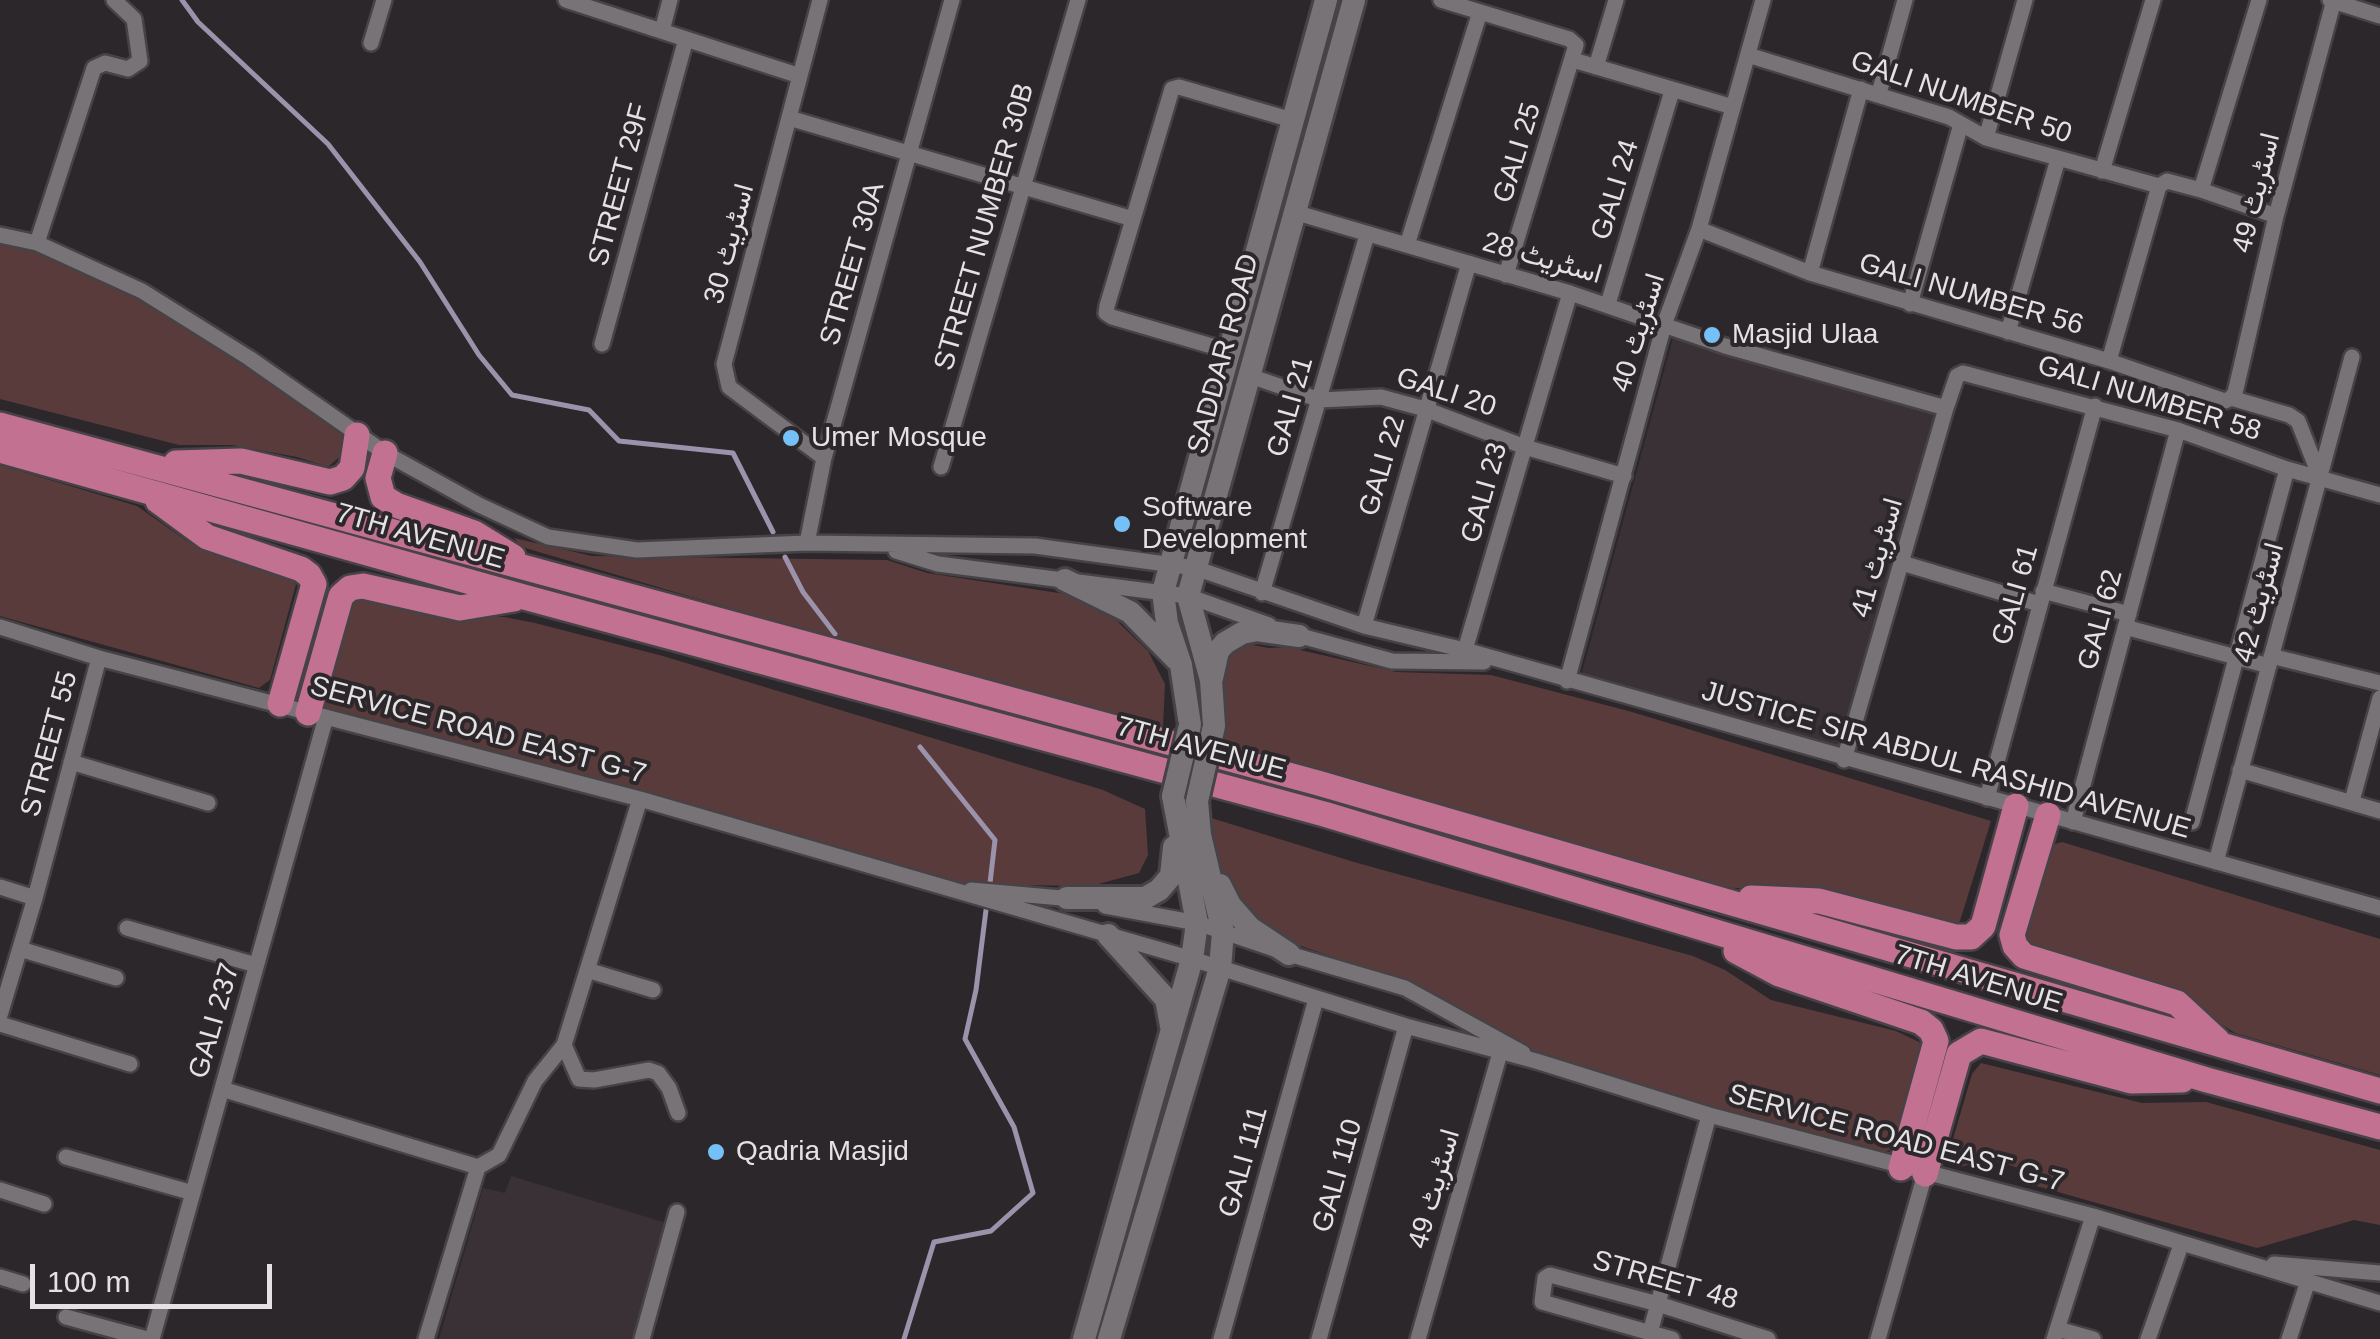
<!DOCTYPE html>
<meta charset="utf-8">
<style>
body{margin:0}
#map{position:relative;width:2380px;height:1339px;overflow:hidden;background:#2c272a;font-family:Helvetica,sans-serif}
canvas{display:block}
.scale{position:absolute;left:30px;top:1264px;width:242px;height:45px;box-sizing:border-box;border:5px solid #e5e2e4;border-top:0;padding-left:12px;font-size:30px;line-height:35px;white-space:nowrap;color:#e5e2e4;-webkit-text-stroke:8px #2c272a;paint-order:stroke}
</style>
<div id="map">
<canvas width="2380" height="1339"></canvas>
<div class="scale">100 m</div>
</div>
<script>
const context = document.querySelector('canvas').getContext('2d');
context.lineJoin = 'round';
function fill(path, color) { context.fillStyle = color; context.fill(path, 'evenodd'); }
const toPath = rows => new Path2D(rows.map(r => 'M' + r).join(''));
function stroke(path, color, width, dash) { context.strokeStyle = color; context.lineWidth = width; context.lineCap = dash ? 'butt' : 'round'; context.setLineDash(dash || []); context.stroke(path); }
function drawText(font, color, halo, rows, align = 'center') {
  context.font = font + ' Helvetica,Vazirmatn,sans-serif'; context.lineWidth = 8; context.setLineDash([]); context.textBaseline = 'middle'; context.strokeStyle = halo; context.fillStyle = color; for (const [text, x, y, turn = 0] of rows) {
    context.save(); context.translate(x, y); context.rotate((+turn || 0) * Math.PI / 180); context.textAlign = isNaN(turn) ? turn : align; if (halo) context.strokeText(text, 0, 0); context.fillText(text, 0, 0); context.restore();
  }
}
fill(toPath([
 [1673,338,1707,350,1935,412,1841,748,1581,676],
 [511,1176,670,1224,638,1339,439,1339,483,1188,505,1193]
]), '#3a3137');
fill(toPath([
 [0,239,70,257,215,338,342,434,346,451,328,467,297,457,232,445,179,445,0,399],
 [0,465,137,506,187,541,288,576,296,584,270,680,259,688,0,616],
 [514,538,592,556,887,560,927,573,1065,594,1115,619,1148,651,1165,684,1163,727,797,628,522,547],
 [360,594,438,615,504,617,535,623,663,656,1103,790,1145,809,1148,855,1139,873,1091,886,943,884,317,708,348,605],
 [1235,642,1269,648,1287,647,1396,672,1491,675,1632,712,1991,821,1960,921,1951,930,1796,890,1711,887,1222,751,1221,658],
 [1208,817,1354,862,1693,956,1725,970,1771,1000,1896,1031,1921,1043,1924,1055,1898,1139,1893,1149,1880,1153,1730,1113,1541,1056,1397,979,1298,945,1253,921,1221,875],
 [2062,842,2380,939,2380,1075,2235,1033,2189,1003,2015,946,2044,847],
 [1981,1063,2142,1103,2206,1102,2380,1150,2380,1225,2354,1220,2257,1248,2033,1185,2028,1171,1990,1159,1960,1167,1948,1156,1972,1074]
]), '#5a3b3c');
stroke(toPath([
 [182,0,198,22,328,144,420,262,479,355,512,395,589,410,619,441,733,453,773,532],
 [785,557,803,592,835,634],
 [920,747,995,840,990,883],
 [904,1339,934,1242,991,1231,1033,1193,1014,1127,965,1039,976,990,986,910]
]), '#9b92ab', 5);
const street = toPath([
 [566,0,800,76],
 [820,0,724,364,729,387,824,458],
 [1441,0,1569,39,1576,45,1506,275],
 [2330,0,2380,16],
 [662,31,670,0],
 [371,43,384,0],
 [1748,55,1949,117,1986,138,2159,186],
 [1573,60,1733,107],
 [1596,67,1616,0],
 [1879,93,1905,0],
 [789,118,1133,219],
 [1986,138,2025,0],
 [2102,171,2153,0],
 [2201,190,2259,0],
 [1294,212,1570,293,1725,346,1946,408],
 [1699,229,1810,273,2109,361,2225,401,2231,398,2289,415,2298,421,2320,477],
 [0,235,37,243,142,291,249,358,385,453,479,505,548,537,637,550,807,543,1035,546,1195,568,1364,626,1465,650,2380,908],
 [37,243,94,68,105,63,128,69,140,61,134,19,114,0],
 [1407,245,1480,12],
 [1810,273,1861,89],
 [1608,304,1672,91],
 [1910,304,1961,124],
 [2008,332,2058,159],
 [602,344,686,39],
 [1229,351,1112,317,1106,313,1107,306,1172,89,1179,87,1292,120],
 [2109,361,2159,186,2167,181,2201,190,2276,216],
 [1250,376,1320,400,1381,397,1425,409,1525,447,1624,476],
 [2231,398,2235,393,2276,216,2334,0],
 [941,467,1078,0],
 [807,543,824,458,952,0],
 [896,551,938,564,1188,596,1269,625],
 [1902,563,2039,604],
 [2043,591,2129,614],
 [1262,593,1367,235],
 [1364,626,1469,263],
 [0,627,99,658,640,799,1192,959,1406,1026,1536,1061,1709,1115,2093,1216,2380,1303],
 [2125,627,2269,666],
 [1290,633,1392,661,1484,662],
 [1465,650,1570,293],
 [2271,656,2380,683],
 [1567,681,1664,325,1699,229,1763,0],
 [1844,760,1946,408,1957,376,1963,373,2178,430,2287,469,2380,495],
 [71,762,208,803],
 [2240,770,2380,811],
 [1987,798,2095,406],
 [2352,801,2380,698],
 [2073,822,2178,430],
 [2192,822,2287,469],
 [2216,862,2352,357],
 [0,887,35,898],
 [971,890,1073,899],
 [1105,906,1197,923,1289,954,1405,988,1523,1053],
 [127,928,256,965],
 [20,949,116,978],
 [587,970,653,990],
 [0,1015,35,898,99,658],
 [0,1024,130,1064],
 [564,1045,579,1079,594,1080,649,1070,658,1073,669,1088,678,1113],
 [222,1089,478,1167],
 [66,1157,193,1193],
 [0,1190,44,1204],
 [2274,1264,2380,1273],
 [0,1277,23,1284],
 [66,1317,147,1339],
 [2058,1329,2093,1339],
 [1650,1333,1709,1115],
 [152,1339,326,717],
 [426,1339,478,1167,499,1155,535,1081,564,1045,640,799],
 [642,1339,677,1212],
 [1221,1339,1316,999],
 [1319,1339,1406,1026],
 [1418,1339,1500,1053],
 [1672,1339,1542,1302,1545,1278,1550,1275,1658,1304,1768,1339],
 [1878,1339,1925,1174],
 [2054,1339,2093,1216],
 [2148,1339,2181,1245],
 [2289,1339,2308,1281]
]);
const secondary = toPath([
 [1065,580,1130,612,1176,659],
 [1212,678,1218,651,1225,643,1242,633,1257,630,1299,636],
 [1190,725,1181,665,1167,623,1163,592,1326,0],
 [1214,726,1211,680,1188,596,1354,0],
 [1220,885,1230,905,1250,928,1289,954],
 [1067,898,1145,898,1159,890,1171,876,1174,847],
 [1108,935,1166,999,1171,1026],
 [1084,1339,1192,959,1197,923,1173,796],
 [1109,1339,1220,968,1223,932,1200,835,1197,801]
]);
const primary = toPath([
 [0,425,1318,783,2380,1091],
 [0,450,524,597,1324,814,2207,1080,2380,1127],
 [385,453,378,478,383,497,396,505,474,533,513,557],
 [176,463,241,461,330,482,343,478,352,468,357,435],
 [158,501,207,537,301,569,309,575,314,584,280,704],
 [308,713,341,596,350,588,363,586,460,608,514,599],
 [2048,815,2012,935,2015,946,2024,956,2177,1003,2217,1040],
 [1751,898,1819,901,1956,937,1971,937,1983,926,2016,806],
 [1736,951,1779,974,1921,1022,1931,1030,1936,1041,1901,1168],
 [1925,1174,1959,1054,1981,1041,2131,1081,2182,1080]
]);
stroke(street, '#464245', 20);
stroke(secondary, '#464245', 28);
stroke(primary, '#464245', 30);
stroke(street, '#787376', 15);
stroke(secondary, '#787376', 22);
stroke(primary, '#c27191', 25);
const secondaryBridge = toPath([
 [1173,796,1190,725],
 [1197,801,1214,726]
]);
stroke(secondaryBridge, '#464245', 28, []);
stroke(secondaryBridge, '#787376', 22);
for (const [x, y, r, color] of [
 [1712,335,10,"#75c0f6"],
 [791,438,10,"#75c0f6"],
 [1122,524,10,"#75c0f6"],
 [716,1152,10,"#75c0f6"]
]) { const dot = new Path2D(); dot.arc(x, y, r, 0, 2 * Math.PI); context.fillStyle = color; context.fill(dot); stroke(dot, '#2c272a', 4); }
drawText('28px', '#e5e2e4', '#2c272a', [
 ["GALI NUMBER 50",1961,98,19],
 ["GALI 25",1518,153,-73],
 ["STREET 29F",620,185,-75],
 ["GALI 24",1616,190,-73],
 ["اسٹریٹ 49",2257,193,-76],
 ["STREET NUMBER 30B",985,227,-74],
 ["اسٹریٹ 30",730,244,-75],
 ["اسٹریٹ 28",1542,259,16],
 ["STREET 30A",853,264,-74],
 ["GALI NUMBER 56",1971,295,16],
 ["اسٹریٹ 40",1639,333,-73],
 ["SADDAR ROAD",1224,354,-75],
 ["GALI 20",1446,393,18],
 ["GALI NUMBER 58",2149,399,17],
 ["GALI 21",1291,407,-74],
 ["GALI 22",1383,466,-74],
 ["GALI 23",1485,493,-74],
 ["7TH AVENUE",420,537,16],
 ["اسٹریٹ 41",1878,558,-74],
 ["GALI 61",2016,595,-74],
 ["اسٹریٹ 42",2260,603,-75],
 ["GALI 62",2101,620,-75],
 ["SERVICE ROAD EAST G-7",478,731,15],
 ["STREET 55",50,744,-75],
 ["7TH AVENUE",1201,749,15],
 ["JUSTICE SIR ABDUL RASHID AVENUE",1946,761,16],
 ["7TH AVENUE",1978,980,17],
 ["GALI 237",215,1021,-74],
 ["SERVICE ROAD EAST G-7",1896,1139,15],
 ["GALI 111",1244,1162,-74],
 ["GALI 110",1338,1176,-74],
 ["اسٹریٹ 49",1435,1189,-74],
 ["STREET 48",1665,1281,16]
]);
drawText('28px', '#e5e2e4', '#2c272a', [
 ["Masjid Ulaa",1732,335],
 ["Umer Mosque",811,438],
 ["Software",1142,508],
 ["Development",1142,540],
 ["Qadria Masjid",736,1152]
], 'left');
</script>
